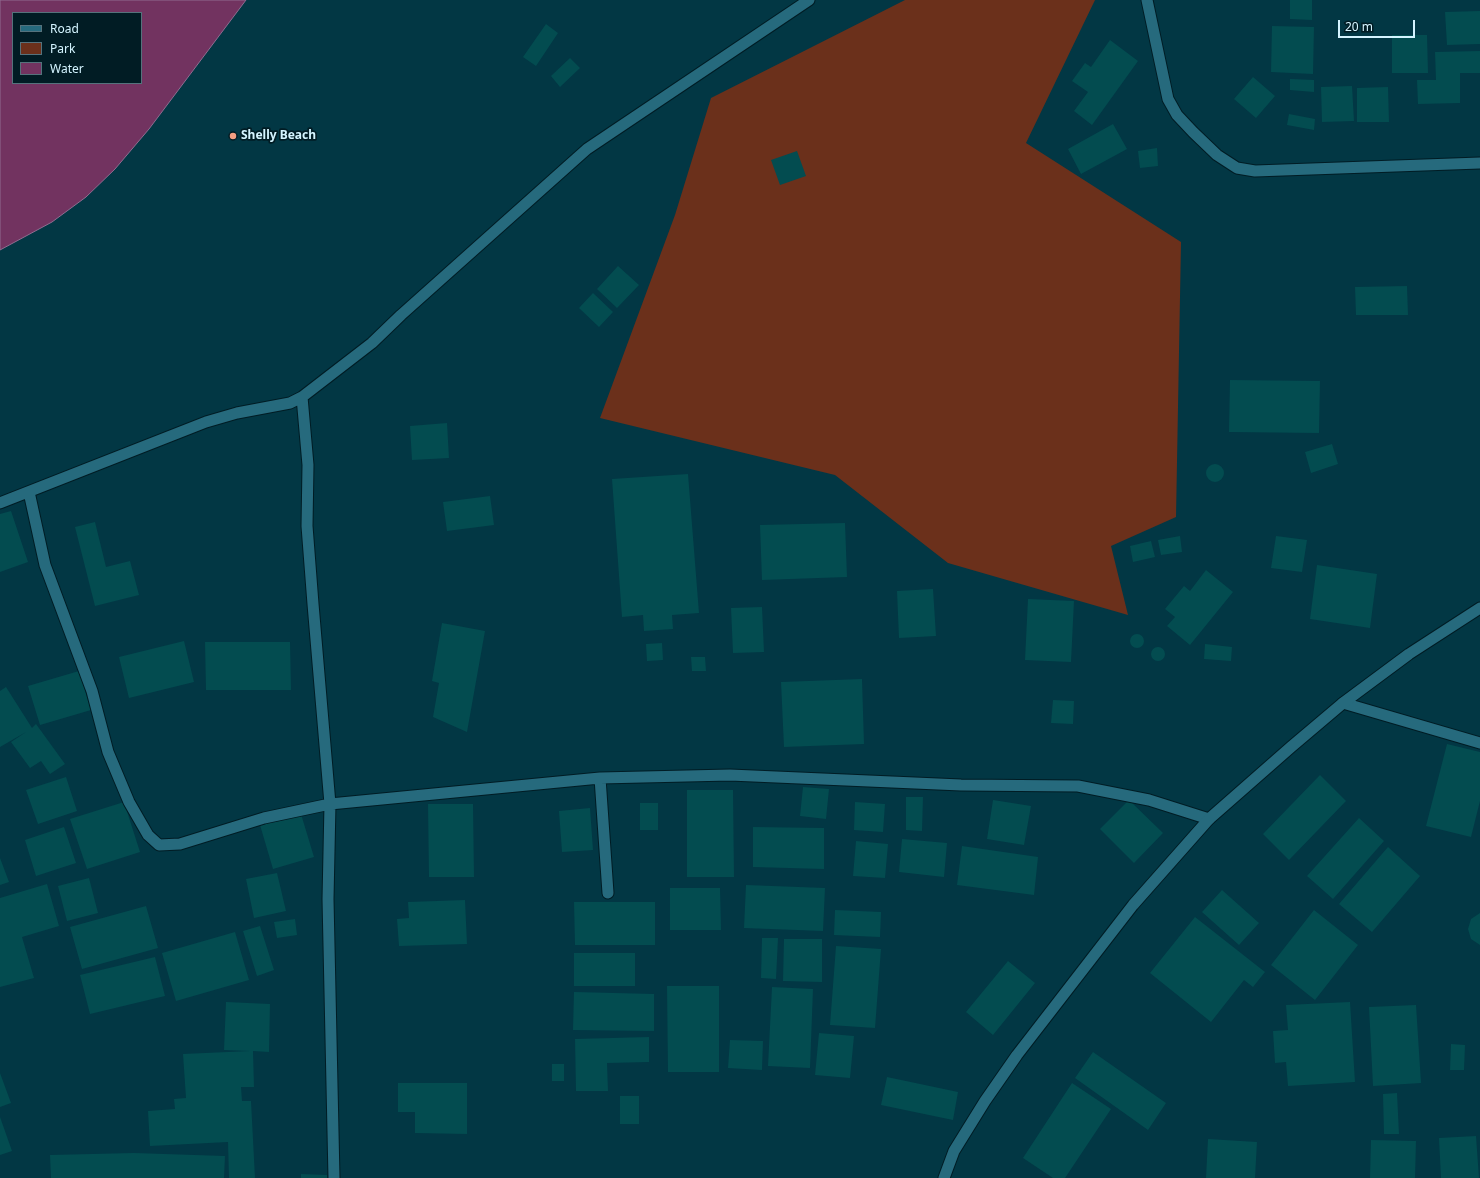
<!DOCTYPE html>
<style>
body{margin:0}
#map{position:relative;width:1480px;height:1178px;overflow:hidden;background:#023744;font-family:"Noto Sans",sans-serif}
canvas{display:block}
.legend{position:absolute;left:12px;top:12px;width:130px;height:72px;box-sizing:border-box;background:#011c24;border:1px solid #55727c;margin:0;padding:5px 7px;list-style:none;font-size:12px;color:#d4f4ff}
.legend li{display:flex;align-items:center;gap:8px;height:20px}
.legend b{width:20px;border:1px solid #55727c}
.scale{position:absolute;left:1338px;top:20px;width:77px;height:18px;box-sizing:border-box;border:2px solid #d4f4ff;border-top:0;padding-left:5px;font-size:12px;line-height:14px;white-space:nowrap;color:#d4f4ff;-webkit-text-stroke:3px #011c24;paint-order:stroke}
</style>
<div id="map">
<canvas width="1480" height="1178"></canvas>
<ul class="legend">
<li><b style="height:5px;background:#266a7d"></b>Road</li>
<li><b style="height:11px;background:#6b301b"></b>Park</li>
<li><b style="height:11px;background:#723360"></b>Water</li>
</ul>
<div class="scale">20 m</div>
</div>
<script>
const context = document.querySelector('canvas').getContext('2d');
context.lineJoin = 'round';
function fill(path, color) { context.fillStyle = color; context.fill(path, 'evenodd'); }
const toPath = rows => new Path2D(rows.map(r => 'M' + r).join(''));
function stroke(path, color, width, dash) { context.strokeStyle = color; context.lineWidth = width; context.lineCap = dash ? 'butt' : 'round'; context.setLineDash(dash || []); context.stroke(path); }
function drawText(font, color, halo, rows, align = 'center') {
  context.font = font + ' "Noto Sans",sans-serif'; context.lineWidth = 3.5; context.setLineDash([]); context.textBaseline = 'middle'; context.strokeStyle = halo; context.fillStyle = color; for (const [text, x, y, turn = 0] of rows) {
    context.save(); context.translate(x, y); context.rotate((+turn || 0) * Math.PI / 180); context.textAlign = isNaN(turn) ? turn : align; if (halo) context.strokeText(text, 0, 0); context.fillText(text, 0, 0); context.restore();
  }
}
fill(toPath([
 [905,0,1095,0,1026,143,1181,242,1176,517,1111,546,1128,615,948,563,835,475,600,418,675,215,711,98]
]), '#6b301b');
const water = toPath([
 [0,0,246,0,149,129,115,169,86,197,52,222,0,250,0,0],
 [13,13,141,13,141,83,13,83,13,13]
]);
fill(water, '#723360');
stroke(water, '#8f6d90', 1);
fill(toPath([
 [1290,0,1312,0,1312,20,1290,19],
 [1480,11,1480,44,1447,45,1445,12],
 [546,24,558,33,536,66,523,57],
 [1272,26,1314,27,1313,74,1271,72],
 [1392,35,1427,35,1428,73,1392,73],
 [1110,40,1138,61,1092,125,1074,111,1088,92,1072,81,1085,63,1091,67],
 [1480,51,1480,73,1460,73,1460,103,1418,104,1417,80,1436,80,1435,52],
 [570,58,580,68,560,87,551,76],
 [1253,77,1275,96,1256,118,1234,99],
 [1290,79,1314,80,1314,92,1290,90],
 [1352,86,1354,121,1322,122,1321,87],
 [1388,87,1389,122,1357,122,1357,88],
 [1289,114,1315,119,1314,130,1287,125],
 [1113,124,1127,149,1081,174,1068,149],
 [1157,148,1158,166,1140,168,1138,151],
 [797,151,806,176,780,185,771,160],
 [618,266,639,285,617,308,597,289],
 [1407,286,1408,315,1356,315,1355,287],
 [593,293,613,312,599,327,579,308],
 [1230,380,1320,381,1319,433,1229,432],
 [447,423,449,458,412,460,410,426],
 [1332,444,1338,464,1311,473,1305,452],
 '1206 473a9 9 0 1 1 18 0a9 9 0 1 1-18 0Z',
 [688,474,699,613,672,615,673,629,644,631,643,615,622,617,612,479],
 [490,496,494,525,447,531,443,502],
 [11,511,28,562,0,572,0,514],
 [95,522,106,567,130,561,139,595,95,606,75,527],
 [845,523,847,577,762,580,760,525],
 [1180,536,1182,552,1161,555,1158,540],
 [1276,536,1307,540,1302,572,1271,568],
 [1151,541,1155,557,1133,562,1130,546],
 [1317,565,1377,574,1370,628,1310,619],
 [1206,570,1233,592,1190,645,1167,626,1175,617,1165,609,1184,586,1190,591],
 [933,589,936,636,899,638,897,591],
 [1028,599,1074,601,1071,662,1025,660],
 [762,607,764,652,733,653,731,608],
 [442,623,485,631,467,732,433,717,439,683,432,681],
 '1130 641a7 7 0 1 1 14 0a7 7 0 1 1-14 0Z',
 [184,641,194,682,129,698,119,657],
 [205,642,290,642,291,690,206,690],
 [662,643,663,660,647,661,646,644],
 [1205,644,1232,647,1231,661,1204,659],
 '1151 654a7 7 0 1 1 14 0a7 7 0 1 1-14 0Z',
 [691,657,705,657,706,671,692,671],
 [79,671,91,710,40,725,28,686],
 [862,679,864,744,784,747,781,682],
 [6,687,32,728,36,724,65,764,50,774,41,761,30,768,11,742,26,732,0,747,0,691],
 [1053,700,1074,701,1073,724,1051,723],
 [1447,744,1480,752,1480,801,1471,837,1426,826],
 [1320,775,1346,801,1289,860,1263,834],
 [66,777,77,811,38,824,26,790],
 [803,787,829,789,826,819,800,816],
 [687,790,733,790,734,877,687,877],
 [906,797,923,797,922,831,906,830],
 [993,800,1031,806,1024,845,987,839],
 [1129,800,1163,833,1134,863,1100,829],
 [124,802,140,852,87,869,70,819],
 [855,802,885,804,883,832,854,830],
 [640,803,658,803,658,830,640,830],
 [428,804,473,804,474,877,429,877],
 [590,808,593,850,562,852,559,811],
 [301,814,314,857,273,869,260,825],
 [1359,818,1384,841,1333,899,1307,876],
 [64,827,76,863,36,876,25,840],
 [753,827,824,828,824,869,753,867],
 [902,839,947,843,944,877,899,872],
 [856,841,888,844,885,878,853,876],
 [962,846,1038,857,1034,895,957,885],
 [1388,847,1420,876,1372,932,1339,904],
 [0,858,9,882,0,885],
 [277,873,286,911,254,918,246,879],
 [89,878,98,913,67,921,58,886],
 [47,884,59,926,22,937,34,978,0,987,0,898],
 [746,885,825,888,823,931,744,928],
 [670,888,720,888,721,930,670,930],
 [1222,890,1259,923,1239,945,1202,912],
 [465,900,467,944,399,946,397,919,409,918,408,902],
 [574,902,655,902,655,945,575,945],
 [146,906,158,948,82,969,70,927],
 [835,910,881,912,880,937,834,935],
 [1314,910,1358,945,1315,1000,1271,965],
 [1480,913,1480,945,1471,939,1468,929,1471,919],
 [1195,917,1265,972,1253,987,1244,980,1211,1022,1150,973],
 [295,919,297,935,277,938,274,922],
 [260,926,274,970,257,976,243,931],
 [235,932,249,980,176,1001,162,953],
 [762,938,778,938,776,979,761,978],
 [784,939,822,939,822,982,783,981],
 [836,946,881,949,875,1028,830,1025],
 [574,953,635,953,635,986,574,986],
 [155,957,165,996,90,1014,80,975],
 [1008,961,1035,983,993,1035,966,1012],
 [667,986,719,986,719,1072,668,1072],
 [772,987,813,989,810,1068,768,1066],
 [574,992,654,994,654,1031,573,1030],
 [226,1002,270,1004,269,1052,253,1051,254,1087,241,1087,242,1101,251,1101,255,1178,229,1178,228,1142,150,1146,148,1111,175,1109,174,1099,186,1098,183,1054,250,1051,224,1050],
 [1350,1002,1355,1082,1288,1086,1286,1062,1275,1063,1273,1031,1288,1030,1286,1005],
 [1416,1005,1421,1083,1373,1086,1369,1007],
 [819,1033,854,1036,850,1078,815,1075],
 [649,1037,649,1062,607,1063,608,1091,576,1091,575,1039],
 [730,1040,763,1041,762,1070,728,1068],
 [1451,1044,1465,1045,1464,1070,1450,1070],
 [1093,1052,1166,1103,1148,1130,1075,1078],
 [552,1064,564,1064,564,1081,552,1081],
 [0,1073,11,1103,0,1107],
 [887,1077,958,1092,953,1120,881,1105],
 [398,1083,467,1083,467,1134,415,1133,415,1112,398,1112],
 [1072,1083,1111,1109,1065,1178,1053,1178,1023,1158],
 [1397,1093,1399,1134,1384,1134,1383,1094],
 [620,1096,639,1096,639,1124,620,1124],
 [0,1117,12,1151,0,1155],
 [1476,1136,1479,1178,1441,1178,1439,1138],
 [1208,1139,1257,1142,1255,1178,1206,1178],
 [1371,1140,1416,1141,1415,1178,1370,1178],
 [134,1153,225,1156,224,1178,51,1178,50,1155],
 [301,1174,327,1175,327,1178,301,1178]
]), '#034c50');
const minor = toPath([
 [1147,0,1168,99,1177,115,1193,132,1217,155,1237,168,1255,171,1480,163],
 [302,397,308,465,307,526,313,604,330,804,328,899,334,1178],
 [29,492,45,565,92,691,108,752,129,802,148,835,159,845,180,844,264,818,330,804,600,778,730,775,961,785,1078,786,1149,800,1209,819],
 [0,503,206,422,237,413,290,403,302,397,372,343,401,315,587,149,809,0],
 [1343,703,1480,743],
 [600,778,608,893]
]);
const tertiary = toPath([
 [944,1178,954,1151,985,1101,1017,1055,1133,905,1209,819,1291,747,1343,703,1409,654,1480,608]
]);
stroke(minor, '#011c24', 13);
stroke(tertiary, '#011c24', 13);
stroke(minor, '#266a7d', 11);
stroke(tertiary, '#266a7d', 11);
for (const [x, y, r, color] of [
 [233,136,4,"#f39f83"]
]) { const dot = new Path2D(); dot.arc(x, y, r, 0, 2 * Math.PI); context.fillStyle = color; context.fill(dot); stroke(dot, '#011c24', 1.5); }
drawText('bold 12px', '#d4f4ff', '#011c24', [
 ["Shelly Beach",241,136]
], 'left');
</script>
